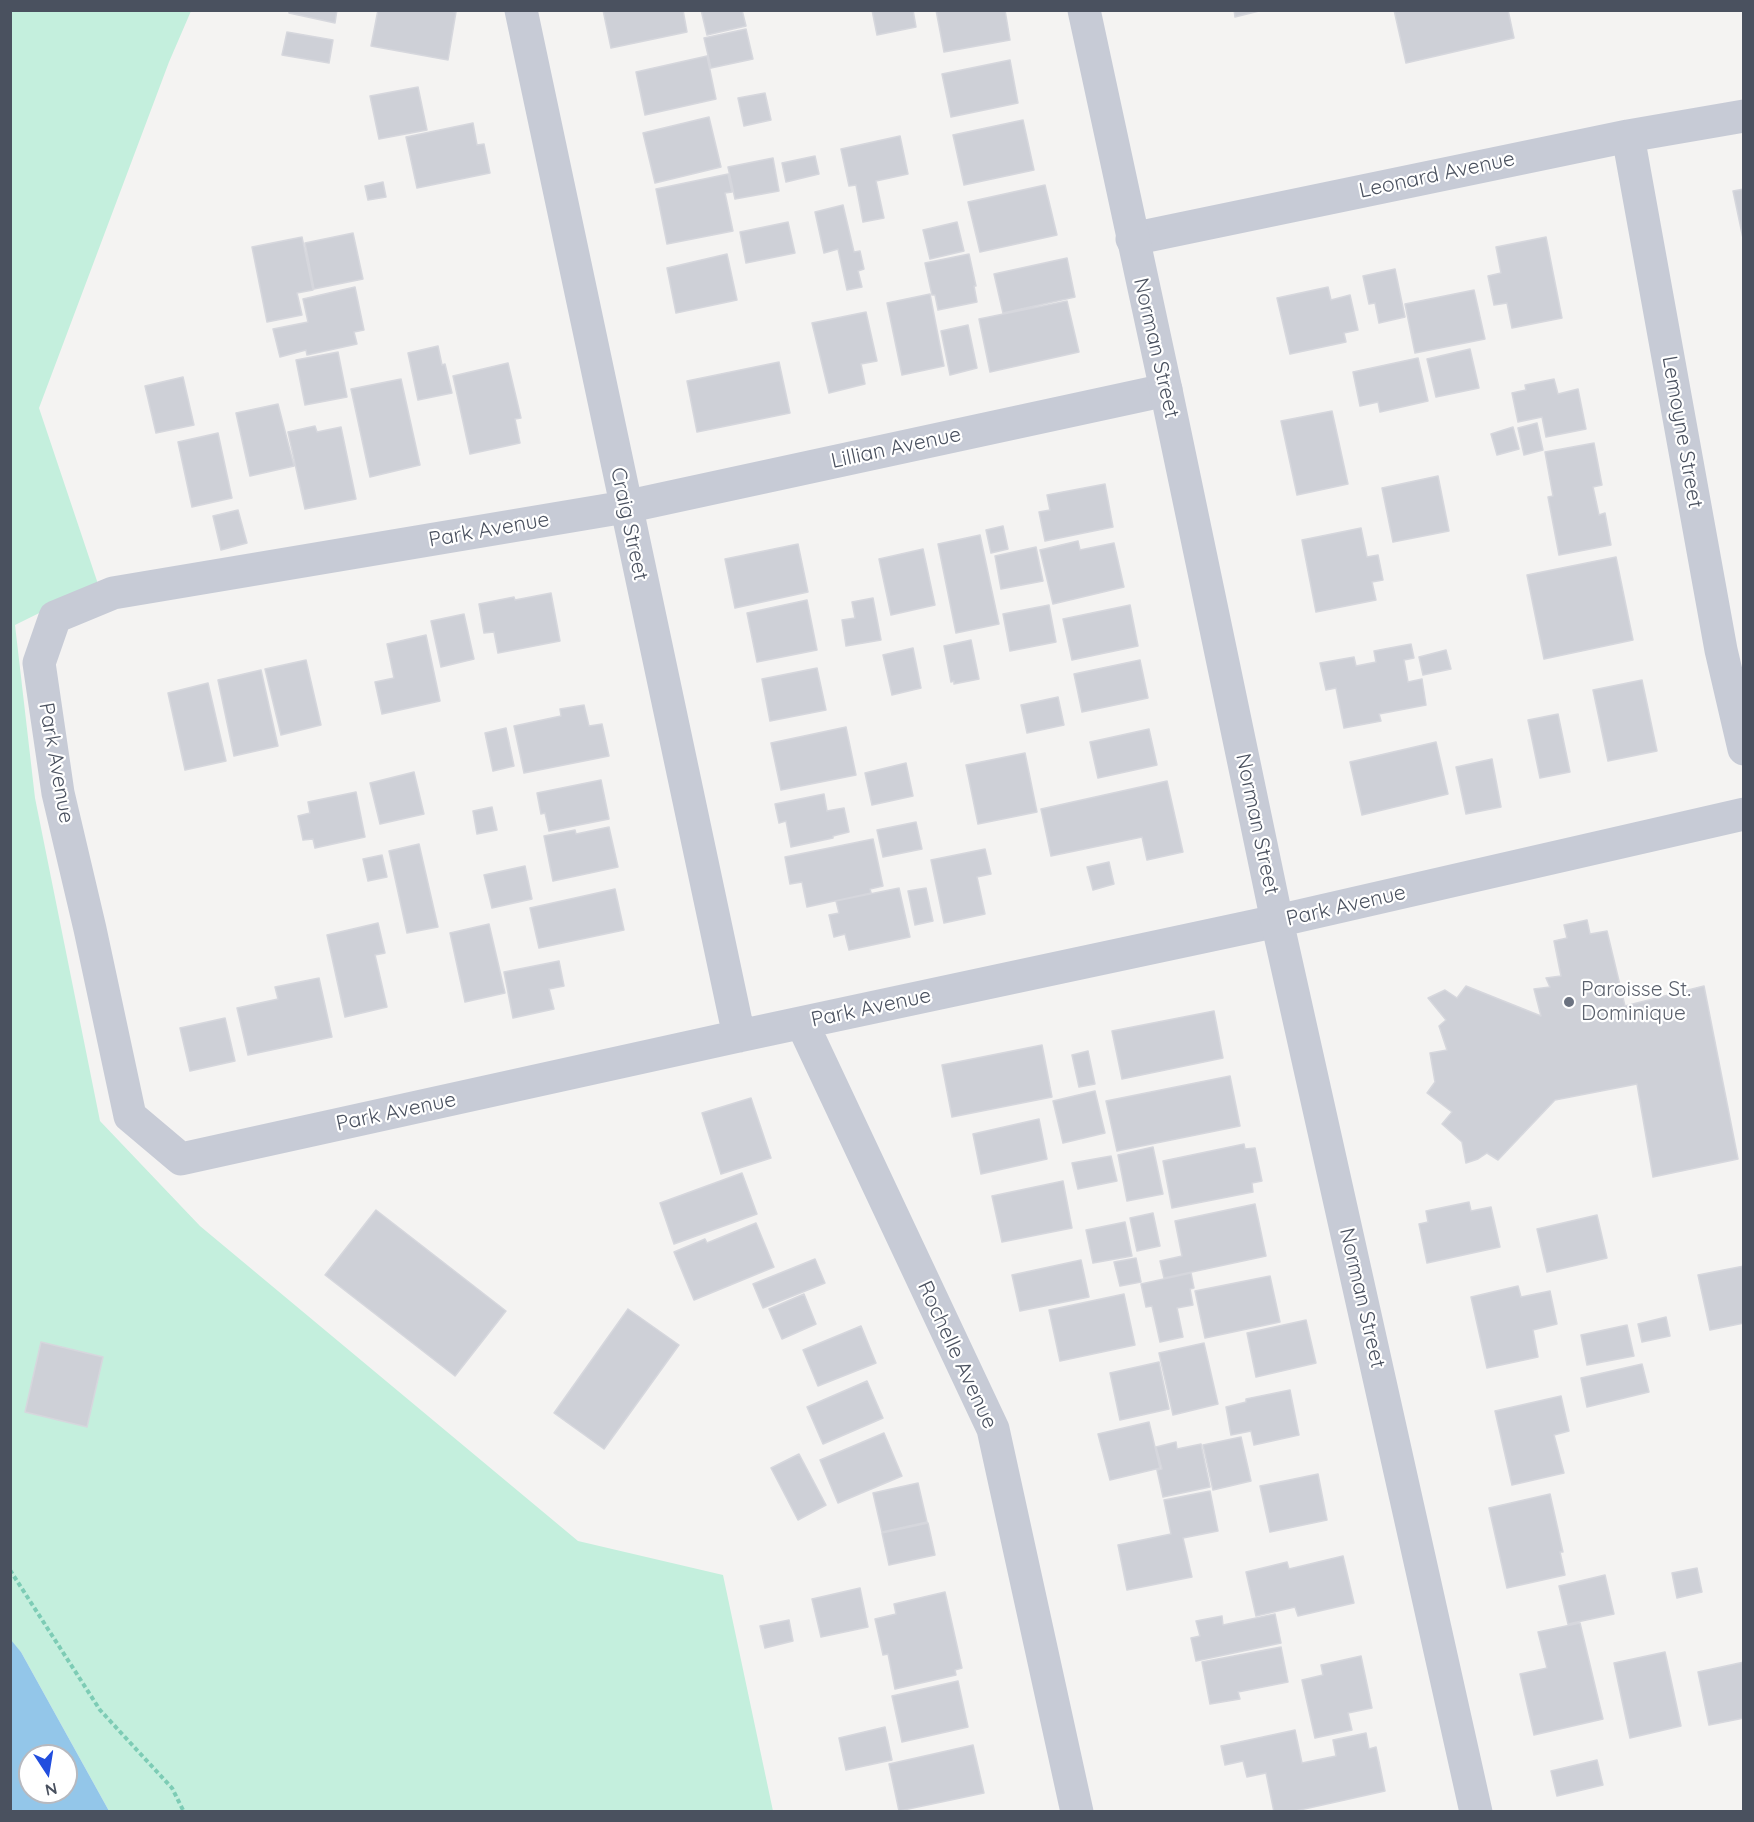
<!DOCTYPE html>
<style>
body{margin:0}
#map{position:relative;width:1754px;height:1822px;overflow:hidden;background:#f4f3f2;font-family:Quicksand,sans-serif}
canvas{display:block}
.frame{position:absolute;inset:0;border:12px solid #4a515f;pointer-events:none}
.north{position:absolute;left:18px;top:1744px;width:60px;height:60px;box-sizing:border-box;background:#fff;border:2px solid #b7b9bf;border-radius:50%;rotate:168deg;font-size:16px;font-weight:700;line-height:24px;text-align:center;color:#4a515f}
.north::after{content:'';display:block;margin:auto;width:21px;height:27px;background:#224ede;clip-path:polygon(50% 0,100% 100%,50% 72%,0 100%)}
</style>
<div id="map">
<canvas width="1754" height="1822"></canvas>
<div class="frame"></div>
<div class="north">N</div>
</div>
<script>
const context = document.querySelector('canvas').getContext('2d');
context.lineJoin = 'round';
function fill(path, color) { context.fillStyle = color; context.fill(path, 'evenodd'); }
const toPath = rows => new Path2D(rows.map(r => 'M' + r).join(''));
function stroke(path, color, width, dash) { context.strokeStyle = color; context.lineWidth = width; context.lineCap = dash ? 'butt' : 'round'; context.setLineDash(dash || []); context.stroke(path); }
function drawText(font, color, halo, rows, align = 'center') {
  context.font = font + ' Quicksand,sans-serif'; context.lineWidth = 4.5; context.setLineDash([]); context.textBaseline = 'middle'; context.strokeStyle = halo; context.fillStyle = color; for (const [text, x, y, turn = 0] of rows) {
    context.save(); context.translate(x, y); context.rotate((+turn || 0) * Math.PI / 180); context.textAlign = isNaN(turn) ? turn : align; if (halo) context.strokeText(text, 0, 0); context.fillText(text, 0, 0); context.restore();
  }
}
fill(toPath([
 [11,11,191,11,169,62,39,408,98,584,15,625,35,798,100,1121,200,1226,578,1541,723,1575,773,1811,109,1811,21,1652,11,1641]
]), '#c4efdd');
fill(toPath([
 [11,1640,21,1652,109,1811,11,1811],
 [30,1756,66,1756,66,1792,30,1792]
]), '#93c6e9');
const building = toPath([
 [289,10,337,10,335,23,289,13,289,10],
 [378,10,446,10,456,12,448,60,371,46,378,10],
 [603,10,683,10,687,32,611,48,603,10],
 [701,10,742,10,746,26,707,35,701,10],
 [872,10,913,10,916,27,877,35,872,10],
 [936,10,1005,10,1010,40,944,52,936,10],
 [1234,10,1263,10,1235,17,1234,10],
 [1394,10,1508,10,1514,38,1406,63,1394,10],
 [746,29,753,59,711,68,704,38,746,29],
 [287,32,333,40,329,63,282,55,287,32],
 [707,56,716,99,645,115,636,72,707,56],
 [1010,60,1018,103,951,117,942,74,1010,60],
 [418,87,427,130,379,139,370,96,418,87],
 [765,93,771,120,744,126,738,98,765,93],
 [709,117,721,167,655,183,643,133,709,117],
 [1023,120,1034,170,964,185,953,135,1023,120],
 [473,123,477,145,484,144,490,173,417,188,406,137,473,123],
 [900,136,908,174,876,181,884,218,863,222,856,185,849,186,841,149,900,136],
 [815,156,819,174,786,182,782,163,815,156],
 [773,158,779,191,735,199,728,167,773,158],
 [728,174,732,192,725,193,733,231,667,244,656,189,728,174],
 [383,182,386,197,368,200,365,186,383,182],
 [1045,185,1057,235,980,252,968,202,1045,185],
 [1744,189,1744,243,1733,191,1744,189],
 [843,205,854,252,860,251,864,269,858,271,862,287,847,290,838,249,824,253,815,212,843,205],
 [788,222,795,253,746,263,740,232,788,222],
 [957,222,964,251,930,259,923,230,957,222],
 [353,233,363,279,314,289,305,243,353,233],
 [302,237,313,290,297,293,302,315,267,322,252,247,302,237],
 [1546,237,1562,318,1512,328,1507,303,1494,305,1488,276,1501,273,1496,247,1546,237],
 [727,254,737,300,676,313,667,268,727,254],
 [969,254,976,286,974,286,977,302,938,310,935,295,932,295,925,263,969,254],
 [1067,258,1075,297,1003,313,994,274,1067,258],
 [1395,269,1405,317,1379,323,1375,303,1369,304,1363,276,1395,269],
 [355,287,364,330,354,332,357,344,307,355,306,350,280,357,273,329,308,322,303,299,355,287],
 [1328,287,1331,300,1350,295,1358,330,1344,333,1346,342,1290,354,1277,298,1328,287],
 [1474,290,1485,339,1415,353,1405,304,1474,290],
 [930,294,944,366,902,375,887,303,930,294],
 [1067,301,1079,352,990,372,979,319,1067,301],
 [866,312,877,361,861,364,865,384,829,393,812,323,866,312],
 [968,325,977,368,950,375,941,331,968,325],
 [438,346,442,365,445,364,452,393,418,400,408,353,438,346],
 [1470,349,1479,388,1436,397,1427,359,1470,349],
 [338,352,347,397,305,405,296,360,338,352],
 [1418,358,1428,401,1380,412,1378,402,1360,406,1353,372,1418,358],
 [779,362,790,413,697,432,687,381,779,362],
 [508,363,521,418,515,419,520,443,470,454,453,376,508,363],
 [183,377,194,425,156,433,145,386,183,377],
 [401,379,420,465,370,477,351,389,401,379],
 [1554,379,1558,394,1578,389,1586,429,1546,437,1542,417,1518,422,1512,393,1526,390,1525,385,1554,379],
 [278,404,294,466,250,476,236,413,278,404],
 [1332,411,1348,484,1297,495,1281,421,1332,411],
 [1537,423,1543,450,1524,455,1518,428,1537,423],
 [315,426,317,432,341,427,356,499,305,509,288,432,315,426],
 [1513,427,1519,449,1497,455,1491,434,1513,427],
 [218,433,232,498,192,507,178,442,218,433],
 [1594,443,1602,485,1593,487,1599,515,1605,513,1611,545,1559,555,1548,497,1553,496,1545,452,1594,443],
 [1438,476,1449,531,1393,542,1382,488,1438,476],
 [1105,484,1113,527,1045,541,1039,512,1050,510,1047,495,1105,484],
 [238,510,247,543,221,550,213,516,238,510],
 [1003,526,1008,549,991,553,986,530,1003,526],
 [1361,528,1367,557,1378,555,1383,580,1372,582,1376,600,1316,612,1302,540,1361,528],
 [980,535,999,624,956,633,938,544,980,535],
 [1078,541,1080,550,1114,543,1124,587,1053,604,1040,550,1078,541],
 [798,544,808,592,735,608,725,559,798,544],
 [1036,547,1043,581,1001,589,995,556,1036,547],
 [923,549,935,605,891,615,879,559,923,549],
 [1616,557,1633,640,1544,659,1527,575,1616,557],
 [551,593,560,641,498,653,494,632,484,633,479,604,514,597,515,600,551,593],
 [873,598,881,640,846,646,842,620,855,618,852,602,873,598],
 [807,600,817,650,757,662,747,613,807,600],
 [1049,605,1056,642,1010,651,1003,614,1049,605],
 [1130,605,1138,646,1072,660,1063,619,1130,605],
 [464,614,474,659,441,667,431,621,464,614],
 [426,635,440,701,382,714,375,682,394,678,387,644,426,635],
 [971,640,979,679,954,684,954,681,951,682,944,646,971,640],
 [1411,644,1414,658,1404,660,1408,682,1422,679,1426,705,1379,714,1381,721,1344,728,1336,688,1326,690,1320,663,1354,657,1356,666,1376,662,1374,651,1411,644],
 [913,648,921,688,892,695,883,655,913,648],
 [1446,650,1451,669,1423,675,1419,657,1446,650],
 [306,660,321,725,281,735,265,669,306,660],
 [1140,660,1148,698,1082,712,1074,674,1140,660],
 [817,668,826,710,770,721,762,679,817,668],
 [261,670,278,746,234,756,218,680,261,670],
 [1642,680,1657,751,1608,761,1593,690,1642,680],
 [208,683,226,761,185,770,168,693,208,683],
 [1058,697,1064,725,1027,733,1021,705,1058,697],
 [584,705,589,726,602,724,609,756,524,773,514,726,561,716,560,709,584,705],
 [1558,714,1570,772,1540,778,1528,720,1558,714],
 [846,727,856,775,781,790,771,743,846,727],
 [506,728,514,766,493,771,485,733,506,728],
 [1149,729,1157,765,1098,778,1090,742,1149,729],
 [1436,742,1448,794,1362,815,1350,762,1436,742],
 [1025,753,1037,812,978,824,966,765,1025,753],
 [1492,759,1501,807,1466,814,1456,767,1492,759],
 [906,763,913,796,872,805,865,773,906,763],
 [414,772,424,814,380,824,370,783,414,772],
 [601,780,609,819,549,831,545,813,541,814,537,793,601,780],
 [1167,781,1183,852,1147,860,1142,837,1051,856,1041,809,1167,781],
 [356,792,365,837,315,848,313,839,303,840,298,816,310,813,308,802,356,792],
 [824,794,827,811,844,808,849,832,833,836,833,838,791,847,786,821,779,823,775,804,824,794],
 [492,807,497,830,477,834,473,811,492,807],
 [916,822,922,849,883,857,877,830,916,822],
 [609,827,618,867,553,881,544,836,575,830,576,834,609,827],
 [873,839,883,886,870,889,871,893,807,907,802,882,790,884,785,857,873,839],
 [419,844,438,927,407,933,389,851,419,844],
 [985,849,991,874,977,877,985,914,944,923,931,860,985,849],
 [382,855,387,877,368,881,363,859,382,855],
 [1109,862,1114,884,1093,890,1087,867,1109,862],
 [525,866,532,899,492,908,484,875,525,866],
 [899,888,910,937,849,950,845,934,834,937,829,915,839,913,836,901,899,888],
 [926,888,933,921,915,925,908,891,926,888],
 [615,889,624,930,539,948,530,908,615,889],
 [1587,920,1590,934,1607,931,1625,1006,1704,986,1738,1159,1653,1177,1637,1084,1555,1100,1498,1160,1487,1153,1478,1159,1466,1163,1462,1142,1442,1124,1452,1112,1427,1093,1435,1082,1430,1053,1447,1050,1439,1026,1446,1020,1428,998,1445,990,1457,998,1466,986,1541,1016,1534,989,1550,987,1546,978,1561,976,1554,941,1567,938,1564,925,1587,920],
 [378,923,385,953,375,955,387,1007,345,1017,327,935,378,923],
 [489,924,505,993,465,1002,450,933,489,924],
 [559,961,564,986,549,989,554,1009,513,1018,504,972,559,961],
 [319,978,332,1037,248,1055,237,1008,278,999,275,987,319,978],
 [1214,1011,1223,1058,1122,1079,1112,1031,1214,1011],
 [225,1018,235,1061,190,1071,180,1028,225,1018],
 [1042,1045,1052,1097,952,1117,942,1065,1042,1045],
 [1088,1051,1095,1084,1079,1087,1072,1055,1088,1051],
 [1230,1076,1240,1126,1117,1151,1106,1101,1230,1076],
 [1095,1091,1105,1133,1063,1143,1053,1101,1095,1091],
 [751,1098,771,1158,721,1174,702,1113,751,1098],
 [1039,1119,1047,1159,981,1174,973,1134,1039,1119],
 [1244,1144,1245,1149,1255,1148,1262,1181,1252,1183,1253,1192,1172,1208,1163,1161,1244,1144],
 [1153,1147,1163,1194,1127,1201,1118,1155,1153,1147],
 [1111,1156,1117,1181,1078,1189,1072,1163,1111,1156],
 [742,1173,757,1214,674,1244,660,1203,742,1173],
 [1063,1181,1072,1228,1002,1242,992,1196,1063,1181],
 [1469,1202,1471,1211,1491,1207,1500,1247,1427,1263,1419,1224,1428,1222,1426,1211,1469,1202],
 [1255,1204,1266,1256,1164,1278,1160,1261,1182,1256,1175,1221,1255,1204],
 [376,1210,506,1311,455,1376,325,1275,376,1210],
 [1153,1213,1160,1246,1137,1251,1130,1218,1153,1213],
 [1597,1215,1607,1258,1547,1272,1537,1229,1597,1215],
 [1125,1222,1132,1256,1093,1263,1086,1230,1125,1222],
 [756,1223,774,1267,694,1300,674,1252,705,1239,707,1243,756,1223],
 [1136,1258,1141,1282,1120,1286,1114,1262,1136,1258],
 [815,1259,825,1283,763,1308,753,1284,815,1259],
 [1081,1260,1089,1297,1020,1311,1012,1275,1081,1260],
 [1744,1266,1744,1323,1710,1330,1698,1275,1744,1266],
 [1191,1273,1194,1288,1190,1289,1193,1305,1177,1308,1183,1337,1160,1342,1152,1306,1146,1307,1141,1284,1191,1273],
 [1270,1276,1280,1322,1205,1338,1195,1291,1270,1276],
 [1518,1286,1521,1297,1550,1291,1557,1324,1533,1330,1538,1357,1487,1368,1471,1297,1518,1286],
 [804,1294,816,1324,782,1339,769,1309,804,1294],
 [1124,1294,1135,1345,1060,1361,1049,1310,1124,1294],
 [628,1309,679,1345,604,1449,554,1413,628,1309],
 [1666,1317,1670,1336,1642,1342,1638,1324,1666,1317],
 [1306,1320,1316,1363,1256,1377,1247,1333,1306,1320],
 [1627,1325,1634,1356,1587,1365,1581,1335,1627,1325],
 [861,1326,876,1363,818,1386,803,1350,861,1326],
 [41,1342,103,1357,87,1427,25,1412,41,1342],
 [1204,1343,1218,1404,1173,1415,1159,1353,1204,1343],
 [1159,1362,1169,1409,1120,1420,1110,1373,1159,1362],
 [1642,1364,1649,1392,1587,1407,1581,1378,1642,1364],
 [867,1381,883,1418,823,1444,807,1407,867,1381],
 [1290,1390,1299,1435,1254,1445,1251,1431,1231,1435,1226,1407,1246,1402,1246,1399,1290,1390],
 [1561,1396,1569,1431,1554,1435,1564,1473,1512,1485,1495,1411,1561,1396],
 [1149,1422,1160,1468,1110,1480,1098,1434,1149,1422],
 [884,1433,902,1476,838,1503,820,1460,884,1433],
 [1241,1437,1251,1481,1213,1490,1203,1445,1241,1437],
 [1176,1442,1177,1449,1201,1444,1210,1487,1163,1497,1157,1470,1162,1469,1156,1447,1176,1442],
 [799,1454,826,1505,798,1520,771,1468,799,1454],
 [1318,1474,1327,1520,1270,1532,1260,1486,1318,1474],
 [918,1483,927,1522,882,1532,873,1493,918,1483],
 [1210,1491,1218,1531,1183,1538,1192,1577,1127,1590,1118,1545,1171,1534,1164,1500,1210,1491],
 [1550,1494,1563,1552,1560,1552,1565,1575,1507,1588,1489,1508,1550,1494],
 [928,1523,935,1555,889,1565,882,1533,928,1523],
 [1343,1556,1354,1603,1298,1616,1295,1607,1256,1616,1246,1572,1287,1562,1289,1569,1343,1556],
 [1697,1568,1702,1592,1677,1598,1672,1573,1697,1568],
 [1605,1575,1614,1614,1568,1624,1559,1586,1605,1575],
 [860,1588,868,1627,821,1637,812,1599,860,1588],
 [945,1592,962,1668,955,1670,956,1675,895,1689,888,1654,883,1655,875,1619,896,1614,894,1604,945,1592],
 [1275,1614,1281,1643,1196,1661,1191,1638,1200,1636,1196,1621,1222,1616,1223,1625,1275,1614],
 [789,1620,793,1641,765,1648,760,1626,789,1620],
 [1580,1623,1603,1719,1534,1735,1520,1674,1547,1668,1538,1632,1580,1623],
 [1281,1647,1288,1682,1238,1692,1240,1699,1210,1704,1202,1662,1281,1647],
 [1665,1652,1681,1726,1630,1738,1614,1663,1665,1652],
 [1361,1656,1372,1708,1348,1713,1352,1730,1315,1738,1302,1680,1323,1675,1321,1665,1361,1656],
 [1744,1662,1744,1718,1709,1725,1698,1672,1744,1662],
 [958,1681,968,1727,902,1742,892,1696,958,1681],
 [885,1727,892,1760,846,1770,839,1738,885,1727],
 [1295,1730,1302,1763,1336,1756,1333,1740,1366,1733,1369,1749,1376,1747,1385,1791,1291,1812,1274,1812,1266,1773,1247,1777,1243,1761,1225,1765,1221,1746,1295,1730],
 [973,1745,984,1793,899,1811,889,1764,973,1745],
 [1597,1760,1603,1785,1557,1796,1551,1771,1597,1760]
]);
fill(building, '#ced0d7');
stroke(building, '#d6d7dd', 1.5);
stroke(toPath([
 [10,1570,100,1710,172,1788,184,1812]
]), '#7dccb5', 4, [4.5, 3]);
stroke(toPath([
 [521,10,739,1036],
 [1628,136,1721,650,1744,749],
 [1132,239,1628,136,1744,116],
 [1166,390,625,507,113,593,55,617,39,663,58,793,90,929,130,1116,181,1159,739,1036,1277,921],
 [802,1023,993,1429,1077,1812]
]), '#c7cbd6', 33);
stroke(toPath([
 [1084,10,1166,390,1277,921,1476,1812],
 [1277,921,1744,814]
]), '#c7cbd6', 33);
for (const [x, y, r, color] of [
 [1569,1002,6,"#6b7280"]
]) { const dot = new Path2D(); dot.arc(x, y, r, 0, 2 * Math.PI); context.fillStyle = color; context.fill(dot); stroke(dot, '#fff', 2); }
drawText('21px', '#4a515f', '#fff', [
 ["Leonard Avenue",1437,175,-12],
 ["Norman Street",1156,348,77],
 ["Lemoyne Street",1682,432,80],
 ["Lillian Avenue",896,448,-12],
 ["Craig Street",629,524,78],
 ["Park Avenue",489,530,-10],
 ["Park Avenue",56,763,80],
 ["Norman Street",1257,824,78],
 ["Park Avenue",1346,906,-13],
 ["Park Avenue",871,1008,-12],
 ["Park Avenue",396,1112,-12],
 ["Norman Street",1362,1298,77],
 ["Rochelle Avenue",957,1355,65]
]);
drawText('21px', '#5b616d', '#fff', [
 ["Paroisse St.",1581,990],
 ["Dominique",1581,1014]
], 'left');
</script>
